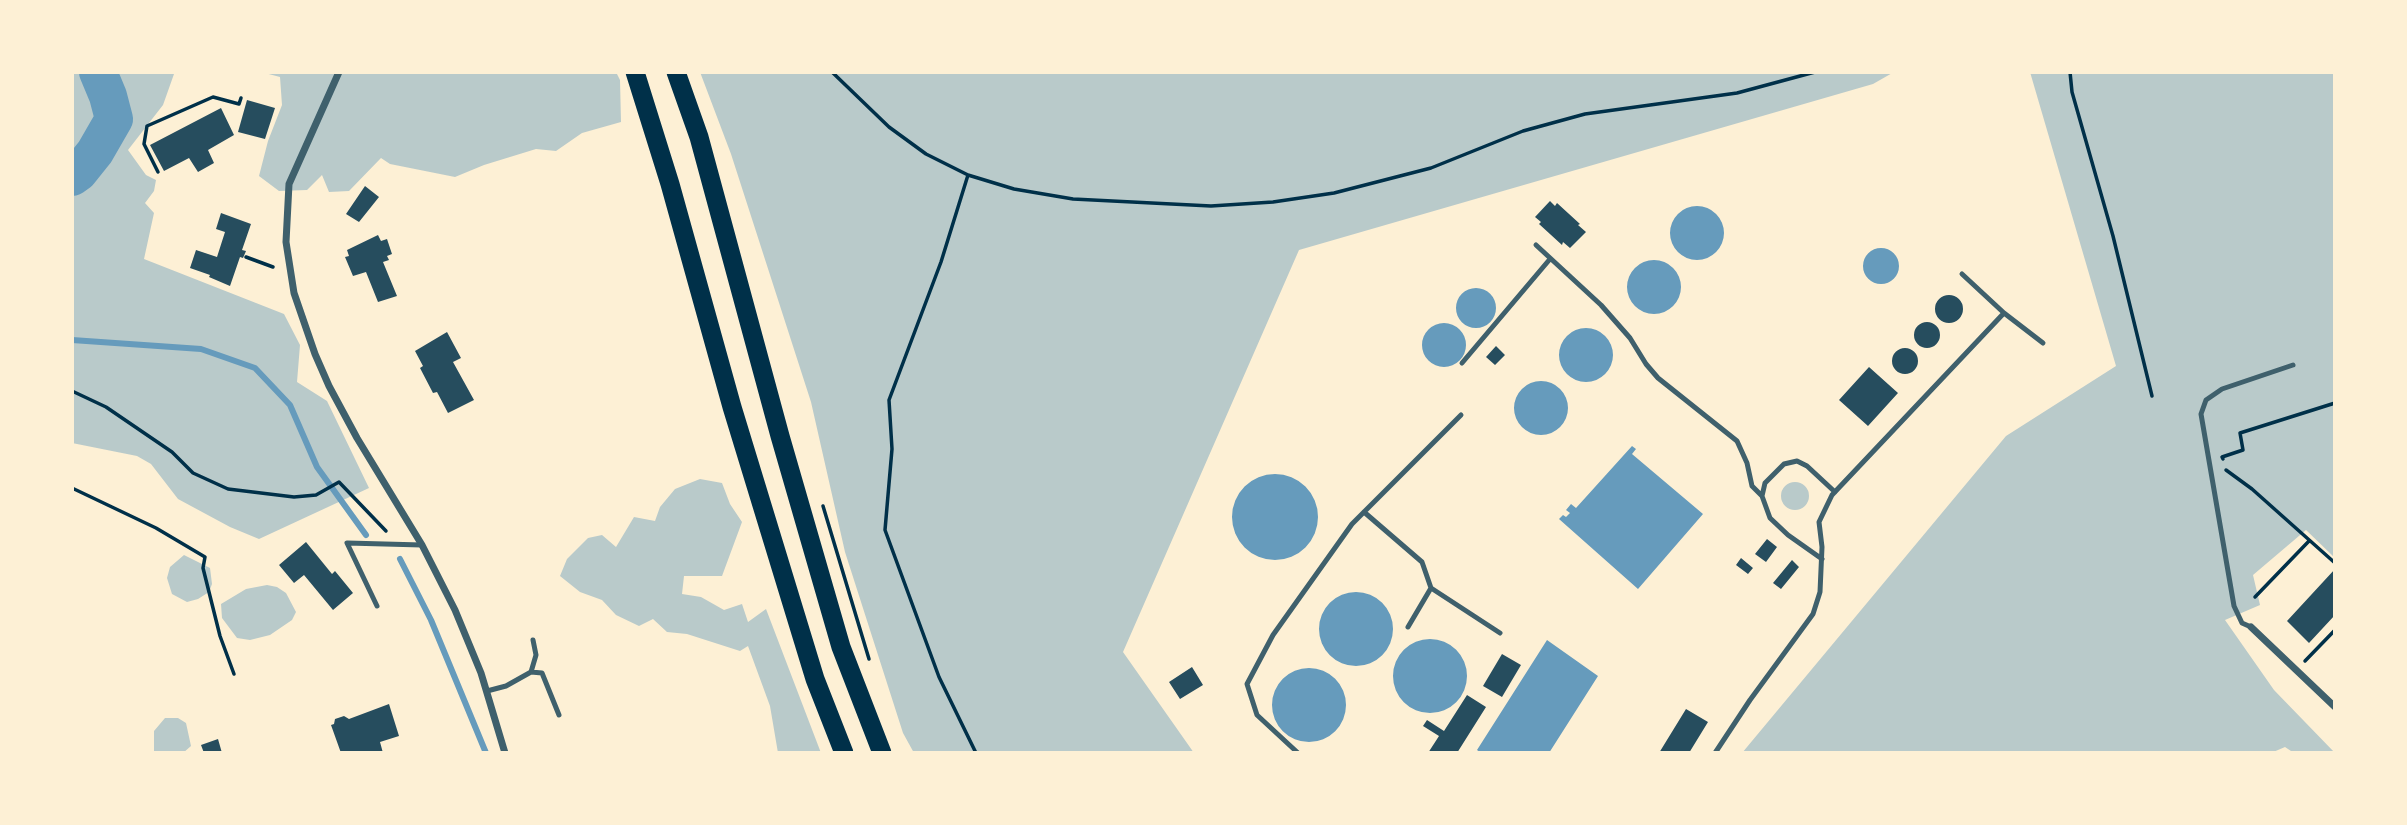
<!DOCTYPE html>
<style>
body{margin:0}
#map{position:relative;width:2407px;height:825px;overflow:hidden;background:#fdf0d5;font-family:"Public Sans",sans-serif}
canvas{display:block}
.frame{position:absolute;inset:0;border:74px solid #fdf0d5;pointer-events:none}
</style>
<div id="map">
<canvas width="2407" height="825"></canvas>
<div class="frame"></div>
</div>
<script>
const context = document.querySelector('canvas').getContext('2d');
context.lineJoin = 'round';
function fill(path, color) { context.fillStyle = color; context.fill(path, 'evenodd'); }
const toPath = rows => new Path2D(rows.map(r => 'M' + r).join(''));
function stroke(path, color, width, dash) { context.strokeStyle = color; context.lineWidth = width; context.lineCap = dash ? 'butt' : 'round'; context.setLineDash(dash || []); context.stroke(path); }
fill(toPath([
 [72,72,179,72,174,74,163,105,128,150,146,175,156,180,154,191,145,203,154,213,144,259,284,314,300,345,297,382,327,401,369,488,259,539,230,527,178,499,151,464,137,456,72,443],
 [261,72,616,72,620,80,621,122,582,133,556,151,536,149,484,165,455,177,390,164,381,158,349,191,329,192,322,175,307,190,279,191,259,176,268,141,282,105,280,77],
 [700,72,1894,72,1873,84,1299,250,1123,652,1194,753,914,753,903,733,845,552,811,402,731,154],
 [2030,72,2335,72,2335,558,2306,530,2253,575,2260,605,2225,620,2274,690,2335,753,2294,753,2285,747,2271,753,1742,753,2006,436,2116,366],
 [700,479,722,483,730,504,742,522,722,576,684,576,682,594,701,597,724,610,742,604,748,622,766,609,821,753,778,753,770,706,748,646,740,651,687,634,667,632,653,619,639,626,616,615,602,600,580,592,560,576,567,559,588,538,602,535,616,547,634,517,655,521,660,507,675,489],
 '1781 496a14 14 0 1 1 28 0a14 14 0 1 1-28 0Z',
 [184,555,210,568,212,584,209,592,198,599,187,602,172,594,167,578,170,567],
 [267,585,277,587,286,593,296,612,292,620,270,635,250,640,237,638,222,618,221,604,246,589],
 [165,718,178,718,186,723,191,746,183,753,157,753,154,751,154,731]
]), '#b9caca');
fill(toPath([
 '1670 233a27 27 0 1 1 54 0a27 27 0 1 1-54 0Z',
 '1863 266a18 18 0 1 1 36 0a18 18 0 1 1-36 0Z',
 '1627 287a27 27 0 1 1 54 0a27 27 0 1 1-54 0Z',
 '1456 308a20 20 0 1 1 40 0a20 20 0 1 1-40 0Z',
 '1422 345a22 22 0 1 1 44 0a22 22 0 1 1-44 0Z',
 '1559 355a27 27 0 1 1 54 0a27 27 0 1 1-54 0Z',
 '1514 408a27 27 0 1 1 54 0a27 27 0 1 1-54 0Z',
 [1632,446,1636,449,1632,454,1703,514,1638,589,1559,519,1563,515,1566,517,1570,513,1566,510,1571,504,1576,508],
 '1232 517a43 43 0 1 1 86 0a43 43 0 1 1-86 0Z',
 '1319 629a37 37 0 1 1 74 0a37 37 0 1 1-74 0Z',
 '1393 676a37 37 0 1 1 74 0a37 37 0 1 1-74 0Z',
 [1547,640,1598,676,1549,753,1481,753,1477,750],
 '1272 705a37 37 0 1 1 74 0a37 37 0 1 1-74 0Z'
]), '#669bbc');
stroke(toPath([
 [72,340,201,349,255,368,290,405,317,467,366,535],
 [400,559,431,620,486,753]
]), '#669bbc', 6);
stroke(toPath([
 [72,177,79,172,95,152,114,119,108,96,98,72]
]), '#669bbc', 38);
fill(toPath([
 [247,100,275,108,265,139,238,132],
 [221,108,234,135,208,150,214,163,198,172,189,158,164,171,150,145],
 [365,186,379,197,359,222,346,214],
 [1550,201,1555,206,1557,203,1580,224,1578,225,1586,232,1570,248,1563,242,1562,245,1539,224,1541,222,1535,217],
 [221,213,251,224,242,250,246,251,243,258,240,257,230,286,209,277,210,275,190,268,196,250,217,257,225,232,216,229],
 [378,235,381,241,387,239,392,254,387,256,389,260,383,262,397,296,378,302,366,272,353,276,345,257,349,256,347,250],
 '1935 309a14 14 0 1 1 28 0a14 14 0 1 1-28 0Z',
 '1914 335a13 13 0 1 1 26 0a13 13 0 1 1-26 0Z',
 [447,332,461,358,453,362,474,400,448,413,437,392,433,393,420,368,423,366,415,351],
 [1496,346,1505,355,1495,365,1486,357],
 '1892 361a13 13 0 1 1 26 0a13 13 0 1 1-26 0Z',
 [1869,367,1898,393,1868,426,1839,400],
 [1767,539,1777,547,1766,562,1755,554],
 [306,542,332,574,335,571,353,593,333,610,304,575,294,583,279,565],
 [1741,558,1753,568,1748,574,1736,565],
 [1792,560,1799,567,1781,589,1773,583],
 [2335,569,2335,615,2309,643,2287,621],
 [1502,654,1521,665,1502,697,1483,686],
 [1192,667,1203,685,1180,699,1169,682],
 [1467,695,1486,707,1457,753,1428,753,1439,736,1423,726,1427,720,1444,731],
 [389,704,399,736,380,742,383,753,357,753,356,751,341,753,331,725,334,724,335,719,344,716,349,719],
 [1686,709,1708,722,1689,753,1659,753],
 [218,739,222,753,204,753,201,745]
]), '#264d5e');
stroke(toPath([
 [832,72,889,127,926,154,968,175,1014,189,1073,199,1211,206,1273,202,1334,193,1431,168,1523,131,1585,114,1737,93,1815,72],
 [2070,72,2072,92,2113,236,2152,396],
 [158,172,144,144,147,126,213,97,239,104,241,98],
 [968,175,941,262,889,400,892,449,885,530,939,677,976,753],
 [246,257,273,267],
 [72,391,106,407,172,452,193,473,228,489,294,497,316,495,339,482,386,531],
 [2223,459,2222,457,2243,450,2240,433,2335,403],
 [2226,470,2252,489,2335,563],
 [72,488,156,528,205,557,203,568,220,636,234,674],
 [823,506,869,659],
 [2255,597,2309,541],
 [2305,661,2335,630]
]), '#003049', 3.5);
stroke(toPath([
 [1536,245,1601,305,1630,338,1646,364,1658,378,1737,441,1747,463,1752,486,1762,496],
 [2004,313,2043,343],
 [1462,363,1550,259],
 [1364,512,1422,562,1431,588,1500,633],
 [1822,559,1788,535,1770,518,1762,496,1765,483,1784,464,1797,461,1807,466,1835,492],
 [377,606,347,543,422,545],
 [1408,627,1431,588],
 [2251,627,2242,623,2234,606,2201,414,2206,400,2222,389,2293,365],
 [531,672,542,673,559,715],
 [487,691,506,686,531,672,536,655,533,640],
 [1298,753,1257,715,1247,684,1273,635,1352,524,1461,415],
 [1715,753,1750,700,1813,614,1820,592,1822,547,1819,522,1832,495,2004,313,1962,274]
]), '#3f606c', 5);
stroke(toPath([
 [339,72,289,184,286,242,294,293,315,354,329,386,357,438,422,545,455,610,481,673,505,753],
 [2251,627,2335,707]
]), '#3f606c', 7);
stroke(toPath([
 [635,72,670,184,732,407,815,679,844,753],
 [676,72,699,137,780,436,841,647,882,753]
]), '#003049', 19);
</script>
